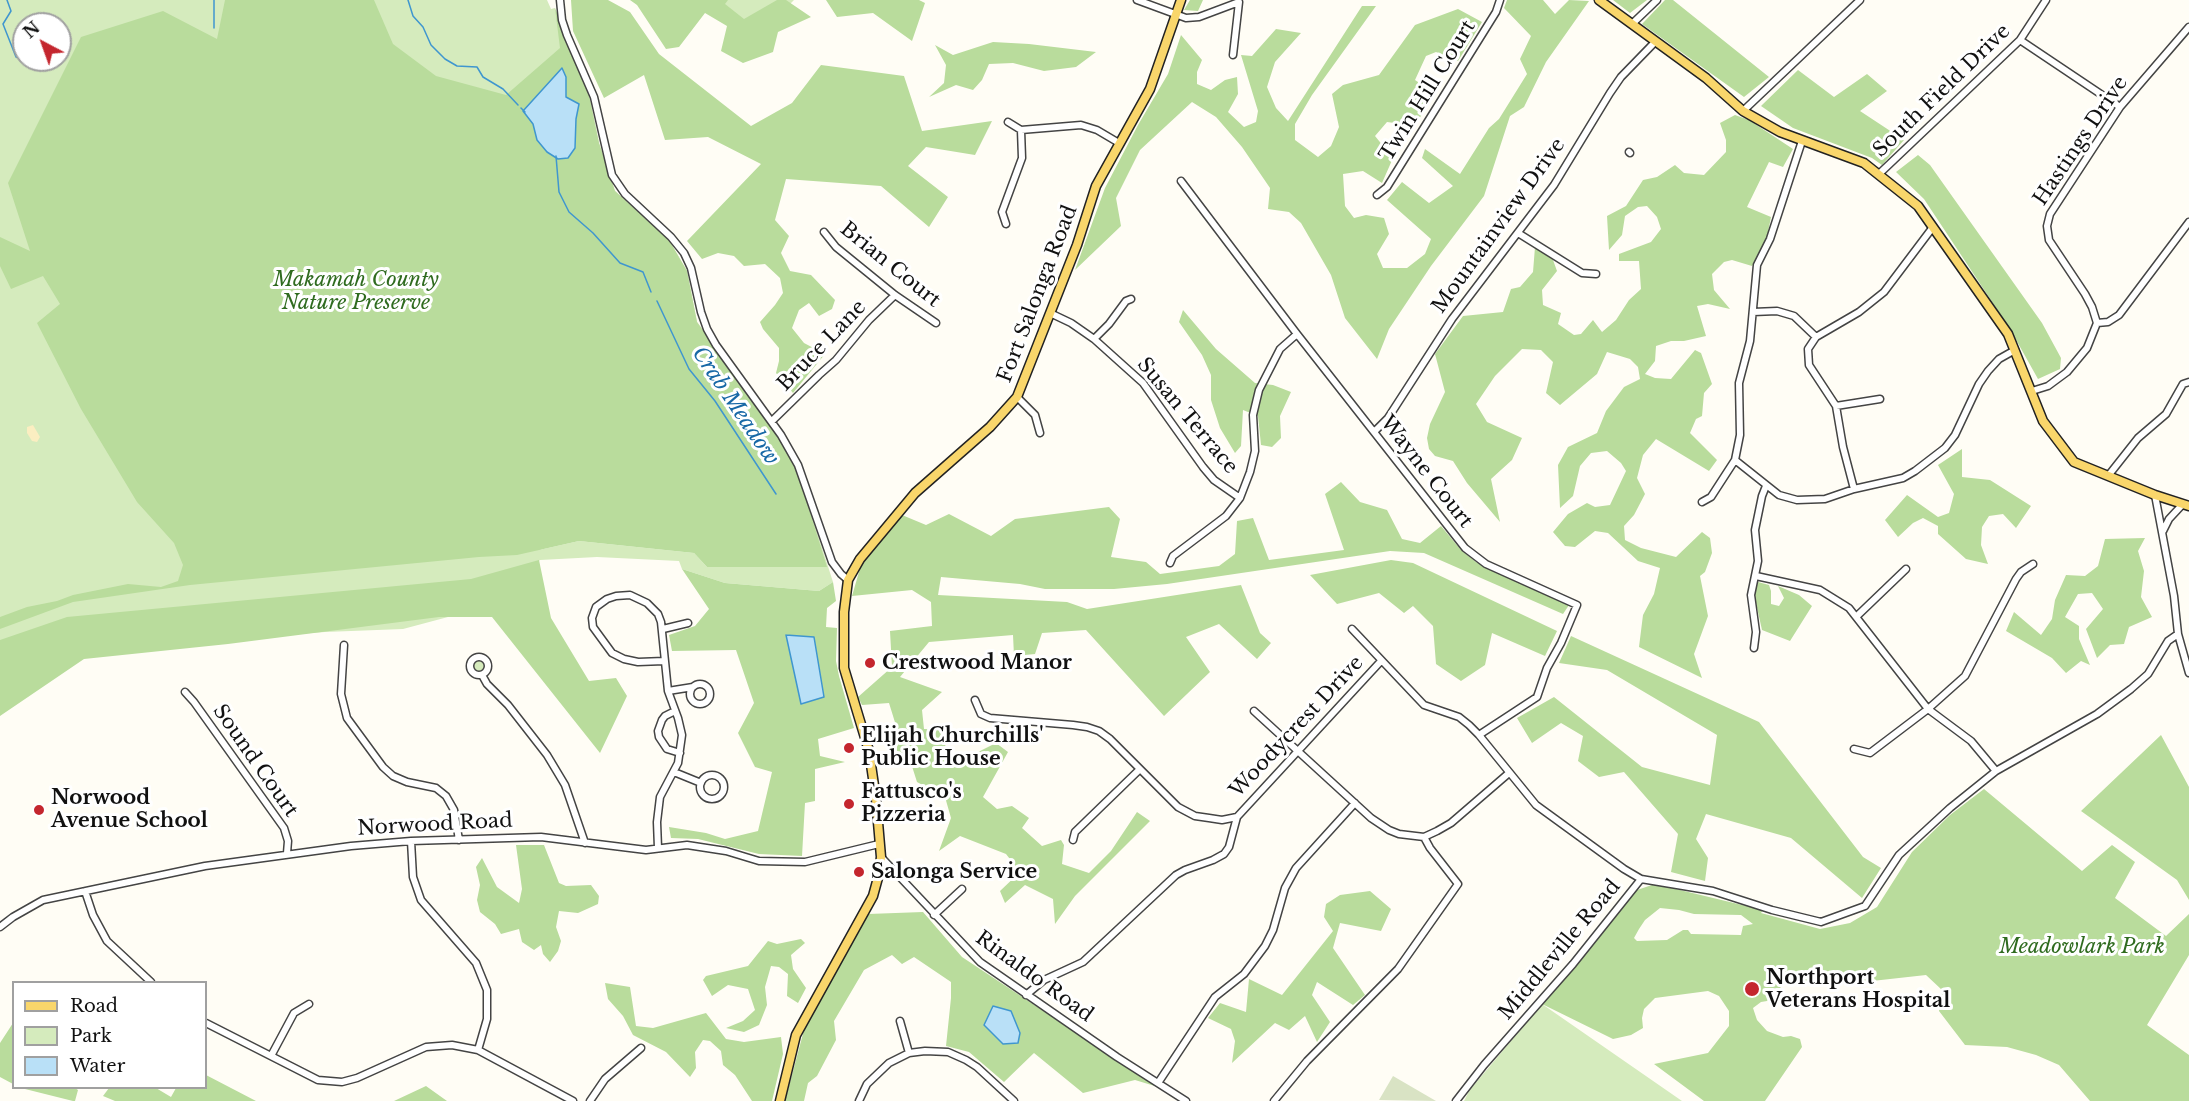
<!DOCTYPE html>
<html>
<head>
<meta charset="utf-8">
<style>
	body { margin:0 }
	#map { position:relative; width:2189px; height:1101px; overflow:hidden; background:#fffdf5; font-family:"Libre Baskerville",serif }
	canvas { display:block }
	.legend { position:absolute; left:12px; top:981px; width:195px; height:108px; box-sizing:border-box; background:#fff; border:2px solid #a0a0a0; margin:0; padding:8px 10px; list-style:none; font-size:18px; color:#111 }
	.legend li { display:flex; align-items:center; gap:12px; height:30px }
	.legend b { width:30px; border:2px solid #a0a0a0 }
	.north { position:absolute; left:12px; top:12px; width:60px; height:60px; box-sizing:border-box; background:#fff; border:2px solid #a0a0a0; border-radius:50%; rotate:319deg; font-size:16px; font-weight:700; line-height:24px; text-align:center; color:#111 }
	.north::after { content:''; display:block; margin:auto; width:21px; height:27px; background:#c4262e; clip-path:polygon(50% 0,100% 100%,50% 72%,0 100%) }
</style>
</head>
<body>
<div id="map">
<canvas width="2189" height="1101"></canvas>
<ul class="legend">
<li><b style="height:8px;background:#f9d66b"></b>Road</li>
<li><b style="height:16px;background:#d5ebbd"></b>Park</li>
<li><b style="height:16px;background:#b9e0f7"></b>Water</li>
</ul>
<div class="north">N</div>
</div>
<script>
const g = document.querySelector('canvas').getContext('2d');
g.lineJoin = 'round';
function fillPath(path, color) { g.fillStyle = color; g.fill(path, 'evenodd'); }
const toPath = rows => new Path2D(rows.map(r => 'M' + r).join(''));
function stroke(path, color, width, dash) { g.strokeStyle = color; g.lineWidth = width; g.lineCap = dash ? 'butt' : 'round'; g.setLineDash(dash || []); g.stroke(path); }
function label(font, color, halo, rows, align = 'center') {
  g.font = font + ' "Libre Baskerville",serif'; g.lineWidth = 6; g.setLineDash([]); g.textBaseline = 'middle'; g.strokeStyle = halo; g.fillStyle = color; for (const [text, x, y, turn = 0] of rows) {
    g.save(); g.translate(x, y); g.rotate((+turn || 0) * Math.PI / 180); g.textAlign = isNaN(turn) ? turn : align; if (halo) g.strokeText(text, 0, 0); g.fillText(text, 0, 0); g.restore();
  }
}
const green = toPath([
	[0,0,547,0,551,9,555,8,589,95,599,143,615,191,669,240,687,271,697,322,762,411,795,464,833,582,819,591,725,583,682,569,679,561,597,557,540,560,463,613,403,629,325,632,92,649,0,703],
	[24,24,60,24,60,60,24,60],
	[582,535,820,567,707,567,694,553,579,541,539,550],
	[708,0,794,0,787,7,744,27],
	'472 666a7 7 0 1 1 14 0a7 7 0 1 1-14 0Z',
	[1542,1004,1682,1101,1464,1101,1469,1091]
]);
const forest = toPath([
	[225,0,374,0,393,44,436,76,506,95,560,48,555,8,589,95,599,143,615,191,669,240,687,271,697,322,762,411,795,464,827,567,707,567,694,553,579,541,517,555,479,557,190,585,73,602,0,629,0,617,27,607,57,601,73,595,128,584,161,587,178,581,183,565,174,543,137,502,81,409,37,323,60,304,43,276,11,289,0,266,0,237,30,251,8,183,81,37,163,11,217,39],
	[565,77,566,98,579,104,576,119,575,149,568,158,558,159,547,152,537,140,533,124],
	[571,0,608,0,630,12,659,54,751,126,792,103,821,65,904,76,922,131,992,121,975,155,926,147,908,166,948,197,929,227,881,186,786,179,775,220,789,236,781,253,790,271,811,275,835,300,832,309,819,316,809,303,799,310,792,328,804,343,825,354,793,393,776,373,779,361,779,348,763,329,760,322,775,305,783,293,780,278,765,264,744,266,734,256,718,253,702,259,687,241,761,164,708,137,665,140,644,75,604,98,573,31],
	[630,0,728,0,725,4,744,19,777,0,786,0,811,17,778,32,773,52,743,63,721,51,727,26,705,13,679,47,666,49,637,5],
	[826,0,919,0,925,3,912,41,873,13,837,17],
	[1190,0,1203,0,1198,11,1184,10],
	[1507,0,1543,0,1555,14,1569,0,1589,1,1546,62,1524,107,1510,116,1484,196,1431,266,1389,329,1377,359,1345,318,1331,275,1301,223,1289,212,1268,209,1270,188,1242,147,1216,117,1192,102,1140,150,1116,198,1121,226,1075,270,1105,188,1138,125,1168,74,1181,35,1202,60,1197,72,1197,84,1211,90,1225,80,1237,77,1238,94,1228,112,1244,127,1256,122,1258,111,1241,55,1252,56,1276,29,1301,33,1275,62,1267,87,1276,108,1288,121,1362,6,1376,6,1312,95,1295,124,1295,140,1318,157,1331,146,1339,127,1332,94,1343,85,1379,75,1415,25,1458,9,1482,22,1458,61,1436,52,1426,56,1415,80,1436,94,1412,129,1402,124,1387,122,1375,136,1393,158,1382,183,1363,171,1343,174,1345,206,1354,218,1366,215,1384,218,1389,234,1377,254,1383,268,1407,268,1425,254,1431,239,1387,200,1402,182,1429,203,1453,186,1422,158,1425,149,1460,174,1489,128,1499,119,1527,74,1520,59,1531,36,1504,8],
	[1613,0,1647,0,1630,13],
	[1665,0,1673,0,1769,77,1744,97,1642,24],
	[993,42,1029,44,1096,52,1076,67,1044,71,1013,63,989,64,982,80,973,90,956,85,929,97,944,83,946,65,935,45,953,55],
	[1798,70,1834,97,1867,74,1887,91,1860,111,1904,140,1882,165,1872,158,1793,128,1761,106],
	[1735,115,1749,120,1793,149,1783,167,1769,162,1747,207,1771,217,1767,237,1752,266,1732,260,1724,262,1712,274,1714,290,1730,309,1708,304,1697,306,1706,336,1684,341,1671,341,1656,346,1655,361,1645,374,1655,378,1671,379,1695,350,1701,353,1712,384,1704,393,1702,416,1696,419,1690,433,1717,460,1709,471,1656,439,1643,455,1637,478,1645,494,1634,515,1624,526,1625,540,1641,548,1676,557,1702,532,1710,538,1712,553,1705,572,1700,576,1708,616,1694,654,1702,678,1639,647,1643,615,1654,594,1660,568,1638,561,1608,533,1595,531,1575,547,1565,546,1553,532,1568,514,1587,503,1595,507,1610,505,1626,471,1621,463,1607,451,1591,453,1580,466,1573,496,1560,508,1558,465,1568,447,1597,433,1606,411,1624,387,1640,379,1638,367,1630,359,1607,352,1597,374,1560,405,1546,393,1553,362,1541,350,1522,349,1495,376,1476,404,1487,422,1522,438,1512,460,1491,479,1500,522,1467,483,1453,461,1435,456,1429,449,1427,438,1430,424,1445,392,1435,354,1463,316,1503,312,1511,289,1520,287,1533,272,1535,247,1553,260,1557,271,1542,290,1543,305,1561,313,1558,324,1574,335,1581,334,1593,320,1602,332,1616,320,1629,300,1641,289,1639,261,1619,261,1619,254,1651,242,1661,229,1657,217,1647,206,1638,207,1625,216,1622,235,1609,250,1607,216,1626,206,1643,180,1657,177,1675,165,1684,173,1704,175,1726,152,1726,140,1720,123],
	[1918,155,1930,165,2042,323,2061,358,2060,369,2038,379,2010,329,1924,199,1896,172],
	[1183,310,1216,349,1255,383,1273,385,1291,392,1280,416,1281,438,1272,447,1261,445,1258,416,1243,410,1241,446,1235,453,1220,428,1211,400,1211,375,1202,355,1179,322],
	[1962,449,1962,477,1990,480,2031,506,2016,528,2003,514,1989,516,1982,527,1981,545,1988,564,1966,559,1938,534,1938,526,1923,518,1913,523,1898,537,1885,520,1907,495,1938,517,1949,513,1954,494,1938,465],
	[1341,482,1360,502,1387,510,1402,539,1420,543,1441,526,1461,550,1476,562,1569,605,1563,614,1424,553,1390,551,1167,584,1114,589,1045,589,1020,584,941,577,938,595,1067,602,1087,609,1241,585,1260,633,1271,643,1257,659,1219,624,1186,637,1210,672,1164,716,1086,630,1042,633,1035,654,1014,656,1013,635,929,642,900,677,942,692,922,710,924,729,955,730,940,754,952,765,996,743,1008,752,983,797,997,809,1012,806,1029,818,1022,828,1042,846,1061,840,1064,845,1062,864,1089,873,1111,851,1137,812,1150,821,1075,896,1055,924,1053,899,1025,885,1005,903,1000,891,1020,872,1006,854,960,836,939,851,951,818,945,797,917,782,910,760,888,748,898,732,889,703,862,705,858,697,892,667,890,631,932,626,931,602,912,590,852,596,861,565,902,515,926,525,949,514,991,536,1015,519,1109,507,1120,519,1111,557,1146,562,1160,574,1219,566,1235,554,1237,521,1253,518,1269,560,1344,550,1325,494],
	[2145,538,2138,551,2144,571,2141,597,2152,617,2129,627,2124,644,2110,645,2097,658,2086,629,2103,609,2092,593,2078,594,2065,617,2079,626,2079,639,2090,665,2081,661,2066,673,2052,658,2006,631,2014,612,2041,635,2052,619,2055,600,2066,575,2085,576,2098,566,2105,539],
	[539,560,551,618,589,681,616,678,627,696,600,753,492,617,439,617,228,644,84,659,0,716,0,640,67,617,471,579],
	[1391,560,1413,563,1557,631,1545,656,1492,633,1485,665,1461,681,1436,664,1433,626,1413,606,1404,613,1379,593,1337,604,1310,575],
	[682,569,725,583,819,591,833,582,836,601,827,608,826,627,837,628,836,661,839,676,854,728,818,739,820,756,845,762,815,769,815,801,805,803,802,856,759,854,698,839,671,838,669,827,706,833,725,839,758,831,772,772,755,767,738,733,754,703,736,650,672,651,669,635,695,626,709,609],
	[1758,582,1769,585,1771,591,1771,604,1779,606,1784,598,1778,586,1799,595,1812,606,1790,641,1762,630,1754,594],
	[1571,636,1759,722,1863,857,1881,868,1862,898,1791,838,1706,814,1696,839,1708,858,1705,881,1671,872,1678,834,1624,772,1599,777,1578,761,1583,736,1561,723,1532,743,1517,718,1554,697,1642,767,1710,785,1717,735,1607,670,1559,663],
	[2161,735,2189,787,2189,900,2177,880,2081,811],
	[1984,789,2082,871,2112,845,2135,862,2115,898,2166,936,2189,914,2189,955,2147,1025,2189,1055,2189,1101,2090,1101,2059,1065,2036,1055,2007,1047,1965,1045,1939,1011,1942,990,1926,975,1818,987,1799,979,1792,980,1783,985,1767,1001,1761,1002,1753,1008,1757,1020,1767,1031,1783,1037,1791,1036,1800,1039,1802,1047,1765,1101,1704,1101,1654,1064,1708,1053,1729,1026,1729,1011,1719,996,1708,991,1655,998,1644,1009,1642,1018,1643,1028,1631,1035,1613,1039,1542,1004,1578,964,1637,890,1655,884,1763,910,1761,913,1820,929,1850,923,1877,907,1912,852,1950,815],
	[1660,908,1679,910,1694,914,1741,915,1753,924,1743,926,1741,935,1691,934,1688,930,1683,930,1667,940,1637,941,1634,938,1639,929,1645,920],
	[516,845,544,845,559,883,566,886,591,885,599,896,598,904,578,913,559,911,556,927,561,941,558,951,550,962,543,954,541,945,534,950,522,942,519,929,501,934,495,924,480,912,477,900,480,885,476,867,482,858,497,887,519,903,522,889],
	[1370,891,1391,909,1381,931,1340,923,1333,948,1365,995,1353,1005,1317,982,1312,995,1330,1022,1317,1042,1305,1016,1289,1030,1275,1023,1232,1063,1235,1041,1231,1029,1208,1018,1220,1003,1246,1012,1249,979,1282,995,1333,931,1324,917,1326,904,1340,895],
	[923,912,962,957,1158,1087,1135,1080,1083,1093,1034,1053,1004,1082,969,1052,946,1046,951,998,951,982,914,957,902,964,892,955,864,970,834,1021,836,1040,817,1076,808,1083,804,1101,785,1101,804,1030,868,914],
	[801,939,805,943,791,955,793,969,806,988,798,1003,787,996,788,974,779,967,771,966,765,987,767,1005,759,1025,744,1032,726,1028,743,1021,755,1010,748,989,728,985,712,996,703,980,706,976,748,966,768,941,777,944],
	[605,983,630,987,636,1026,653,1028,706,1013,726,1039,744,1042,781,1037,783,1054,772,1101,752,1101,735,1075,723,1065,721,1051,710,1041,703,1040,695,1052,696,1068,690,1077,666,1052,633,1035,623,1016,608,999],
	[13,1023,13,1084,0,1077,0,1043],
	[206,1075,256,1101,115,1101,103,1096,109,1088,156,1088,171,1097,176,1088,206,1088],
	[426,1086,447,1101,394,1101],
	[21,1088,75,1088,78,1090,75,1101,73,1101]
]);
const sand = toPath([
	[33,425,40,437,37,442,32,441,27,433,27,427]
]);
const cemetery = toPath([
	[1393,1076,1436,1101,1379,1100]
]);
const water = toPath([
	[562,68,566,77,566,97,579,104,576,119,575,148,568,158,558,159,547,152,537,140,533,124,523,111,562,68],
	[786,635,814,637,824,697,801,704,786,635],
	[993,1006,1011,1011,1020,1033,1018,1043,1003,1044,984,1025,993,1006]
]);
const stream = toPath([
	[7,0,11,11,3,24,16,57,24,59],
	[214,0,214,28],
	[408,0,413,16,423,27,431,45,445,59,457,66,477,67,483,77,503,89,518,105],
	[28,60,39,70],
	[521,108,525,112],
	[556,156,559,192,569,212,593,233,620,263,643,272,651,292],
	[657,301,689,369,715,401,776,494]
]);
const minor = toPath([
	[560,0,562,20,567,35,594,97,612,175,625,194,671,237,684,253,691,268,701,312,707,329,716,345,781,435,798,465,832,562,841,574,848,580],
	[1137,0,1186,18,1199,17,1239,2,1233,55],
	[1632,24,1657,0],
	[2020,40,2120,107],
	[1743,111,1860,0],
	[1008,122,1021,130,1081,125,1097,130,1119,143],
	[1629,152,1630,153],
	[1879,174,2020,40,2046,0],
	[1181,181,1297,334,1465,548,1486,564,1577,605,1561,643,1547,668,1537,697,1479,735],
	[1377,195,1387,187,1496,12,1500,0],
	[1006,224,1002,212,1022,158,1021,130],
	[824,232,836,247,895,295,936,323],
	[1518,233,1582,273,1596,274],
	[1753,312,1777,311,1794,316,1816,337],
	[1050,313,1071,323,1094,339,1143,383,1203,467,1214,480,1240,498],
	[2097,323,2108,322,2119,315,2189,222],
	[1094,339,1109,324,1126,301,1131,299],
	[2032,391,2048,386,2067,372,2087,348,2097,323,2092,307,2085,294,2049,240,2047,226,2050,214,2120,107,2189,27],
	[1017,397,1035,415,1040,433],
	[1836,406,1880,399],
	[772,421,819,375,836,360,869,320,895,295],
	[1374,432,1388,418,1452,319,1554,185,1610,93,1621,77,1655,42],
	[1735,460,1779,495,1797,500,1825,499,1854,489,1903,478,1915,471,1945,448,1955,435,1979,384,1988,371,1999,359,2015,350],
	[2108,476,2138,438,2166,414,2183,384,2189,382],
	[1854,489,1843,447,1836,406,1809,365,1808,349,1816,337,1859,312,1884,292,1933,227],
	[1702,502,1711,497,1735,460,1740,435,1739,383,1750,341,1757,265,1770,239,1802,141],
	[2163,531,2169,519,2182,505],
	[1170,563,1173,556,1226,516,1240,498,1250,472,1255,451,1253,415,1259,390,1280,349,1297,334],
	[1756,576,1820,590,1849,608,1928,709,1971,741,1996,771],
	[1857,616,1906,569],
	[663,629,688,623],
	[1352,629,1424,705,1459,717,1469,725,1479,735,1536,805,1624,869,1641,879],
	[2178,634,2189,673],
	[344,645,341,694,347,718,383,767,393,776,407,782,436,788,446,796,454,810,459,840],
	[1754,648,1756,632,1751,595,1758,561,1755,530,1762,496,1766,486],
	'470 666a9 9 0 1 1 18 0a9 9 0 1 1-18 0Z',
	[482,675,487,684,508,705,547,755,565,785,585,843],
	'690 694a10 10 0 1 1 20 0a10 10 0 1 1-20 0Z',
	[668,691,693,687],
	[185,692,194,702,284,828,288,841,287,853],
	[975,700,981,714,990,718,1073,725,1087,727,1099,731,1110,739,1178,807,1195,816,1209,818,1222,820,1237,817],
	[675,711,665,716,662,720,658,731,659,737,667,749,680,753],
	[1254,711,1371,818,1389,830,1399,834,1424,837,1437,831,1451,823,1509,773],
	[1854,749,1870,753,1928,709,1965,676,2016,579,2021,572,2033,564],
	[674,772,701,783],
	'700 787a12 12 0 1 1 24 0a12 12 0 1 1-24 0Z',
	[1073,840,1075,832,1139,770],
	[411,841,413,877,421,900,476,963,487,990,487,1019,478,1050],
	[658,848,657,822,660,797,678,763,682,735,678,718,668,691,661,622,658,614,647,603,630,595,616,596,607,599,596,607,592,618,593,627,612,653,624,659,638,662,664,661],
	[881,857,980,962,1117,1057,1186,1101],
	[85,891,93,915,107,941,151,982],
	[934,915,962,889],
	[0,927,13,917,43,900,205,866,351,846,411,841,541,837,646,850,687,845,726,851,759,861,805,862,879,844],
	[1026,995,1044,980,1083,962,1176,875,1185,870,1213,860,1224,854,1229,847,1237,817,1381,661],
	[900,1021,909,1053],
	[206,1023,318,1080,342,1082,357,1078,426,1047,452,1045,478,1050,573,1101],
	[271,1056,294,1013,309,1004],
	[1158,1083,1215,997,1244,974,1265,946,1273,930,1285,888,1296,868,1355,803],
	[590,1101,605,1079,641,1048],
	[859,1101,867,1084,889,1063,909,1053,925,1051,948,1052,966,1060,977,1067,1014,1101],
	[1274,1101,1307,1061,1398,969,1458,884,1430,848,1424,837],
	[1456,1101,1484,1065,1573,964,1641,879,1713,891,1772,910,1821,922,1865,906,1899,855,1950,808,1996,771,2097,714,2131,689,2148,674,2168,641,2178,634,2174,596,2155,495]
]);
const major = toPath([
	[1599,0,1706,78,1743,111,1780,132,1864,163,1918,206,2008,334,2043,421,2074,462,2155,495,2189,506],
	[780,1101,796,1035,873,896,879,874,881,857,876,799,869,751,844,668,844,612,848,580,860,559,915,493,990,427,1017,397,1077,245,1096,186,1150,89,1181,0]
]);
const markers = [
	[870,663,6,"#c4262e"],
	[849,748,6,"#c4262e"],
	[849,804,6,"#c4262e"],
	[39,810,6,"#c4262e"],
	[859,872,6,"#c4262e"],
	[1752,989,8,"#c4262e"]
];
const streetNames = [
	["Twin Hill Court",1428,91,-58],
	["South Field Drive",1942,91,-44],
	["Hastings Drive",2081,141,-56],
	["Mountainview Drive",1499,226,-54],
	["Brian Court",890,265,39],
	["Fort Salonga Road",1038,294,-69],
	["Bruce Lane",822,346,-46],
	["Susan Terrace",1187,416,50],
	["Wayne Court",1426,472,52],
	["Woodycrest Drive",1297,727,-47],
	["Sound Court",255,761,55],
	["Norwood Road",435,825,-3],
	["Middleville Road",1560,950,-50],
	["Rinaldo Road",1034,977,36]
];
const parkNames = [
	["Makamah County",356,280],
	["Nature Preserve",356,303],
	["Meadowlark Park",2082,947]
];
const poiNames = [
	["Crestwood Manor",882,663],
	["Elijah Churchills'",861,736],
	["Public House",861,759],
	["Fattusco's",861,792],
	["Pizzeria",861,815],
	["Norwood",51,798],
	["Avenue School",51,821],
	["Salonga Service",871,872],
	["Northport",1766,978],
	["Veterans Hospital",1766,1001]
];
const waterNames = [
	["Crab Meadow",735,406,56]
];
fillPath(green, '#d5ebbd');
fillPath(forest, '#b9dc9c');
fillPath(sand, '#fbeec1');
fillPath(cemetery, '#d9e3c4');
fillPath(water, '#b9e0f7');
stroke(water, '#3f96cf', 1.5);
stroke(stream, '#3f96cf', 1.5);
stroke(minor, '#444', 9);
stroke(major, '#222', 11);
stroke(minor, '#fff', 6);
stroke(major, '#f9d66b', 8);
for (const [x, y, r, color] of markers) { const dot = new Path2D(); dot.arc(x, y, r, 0, 2 * Math.PI); g.fillStyle = color; g.fill(dot); stroke(dot, '#fff', 2); }
label('20px', '#111', '#fff', streetNames);
label('italic 20px', '#2f6b1f', '#fff', parkNames);
label('bold 20px', '#111', '#fff', poiNames, 'left');
label('italic 21px', '#1768a6', '#fff', waterNames);
</script>
</body>
</html>
